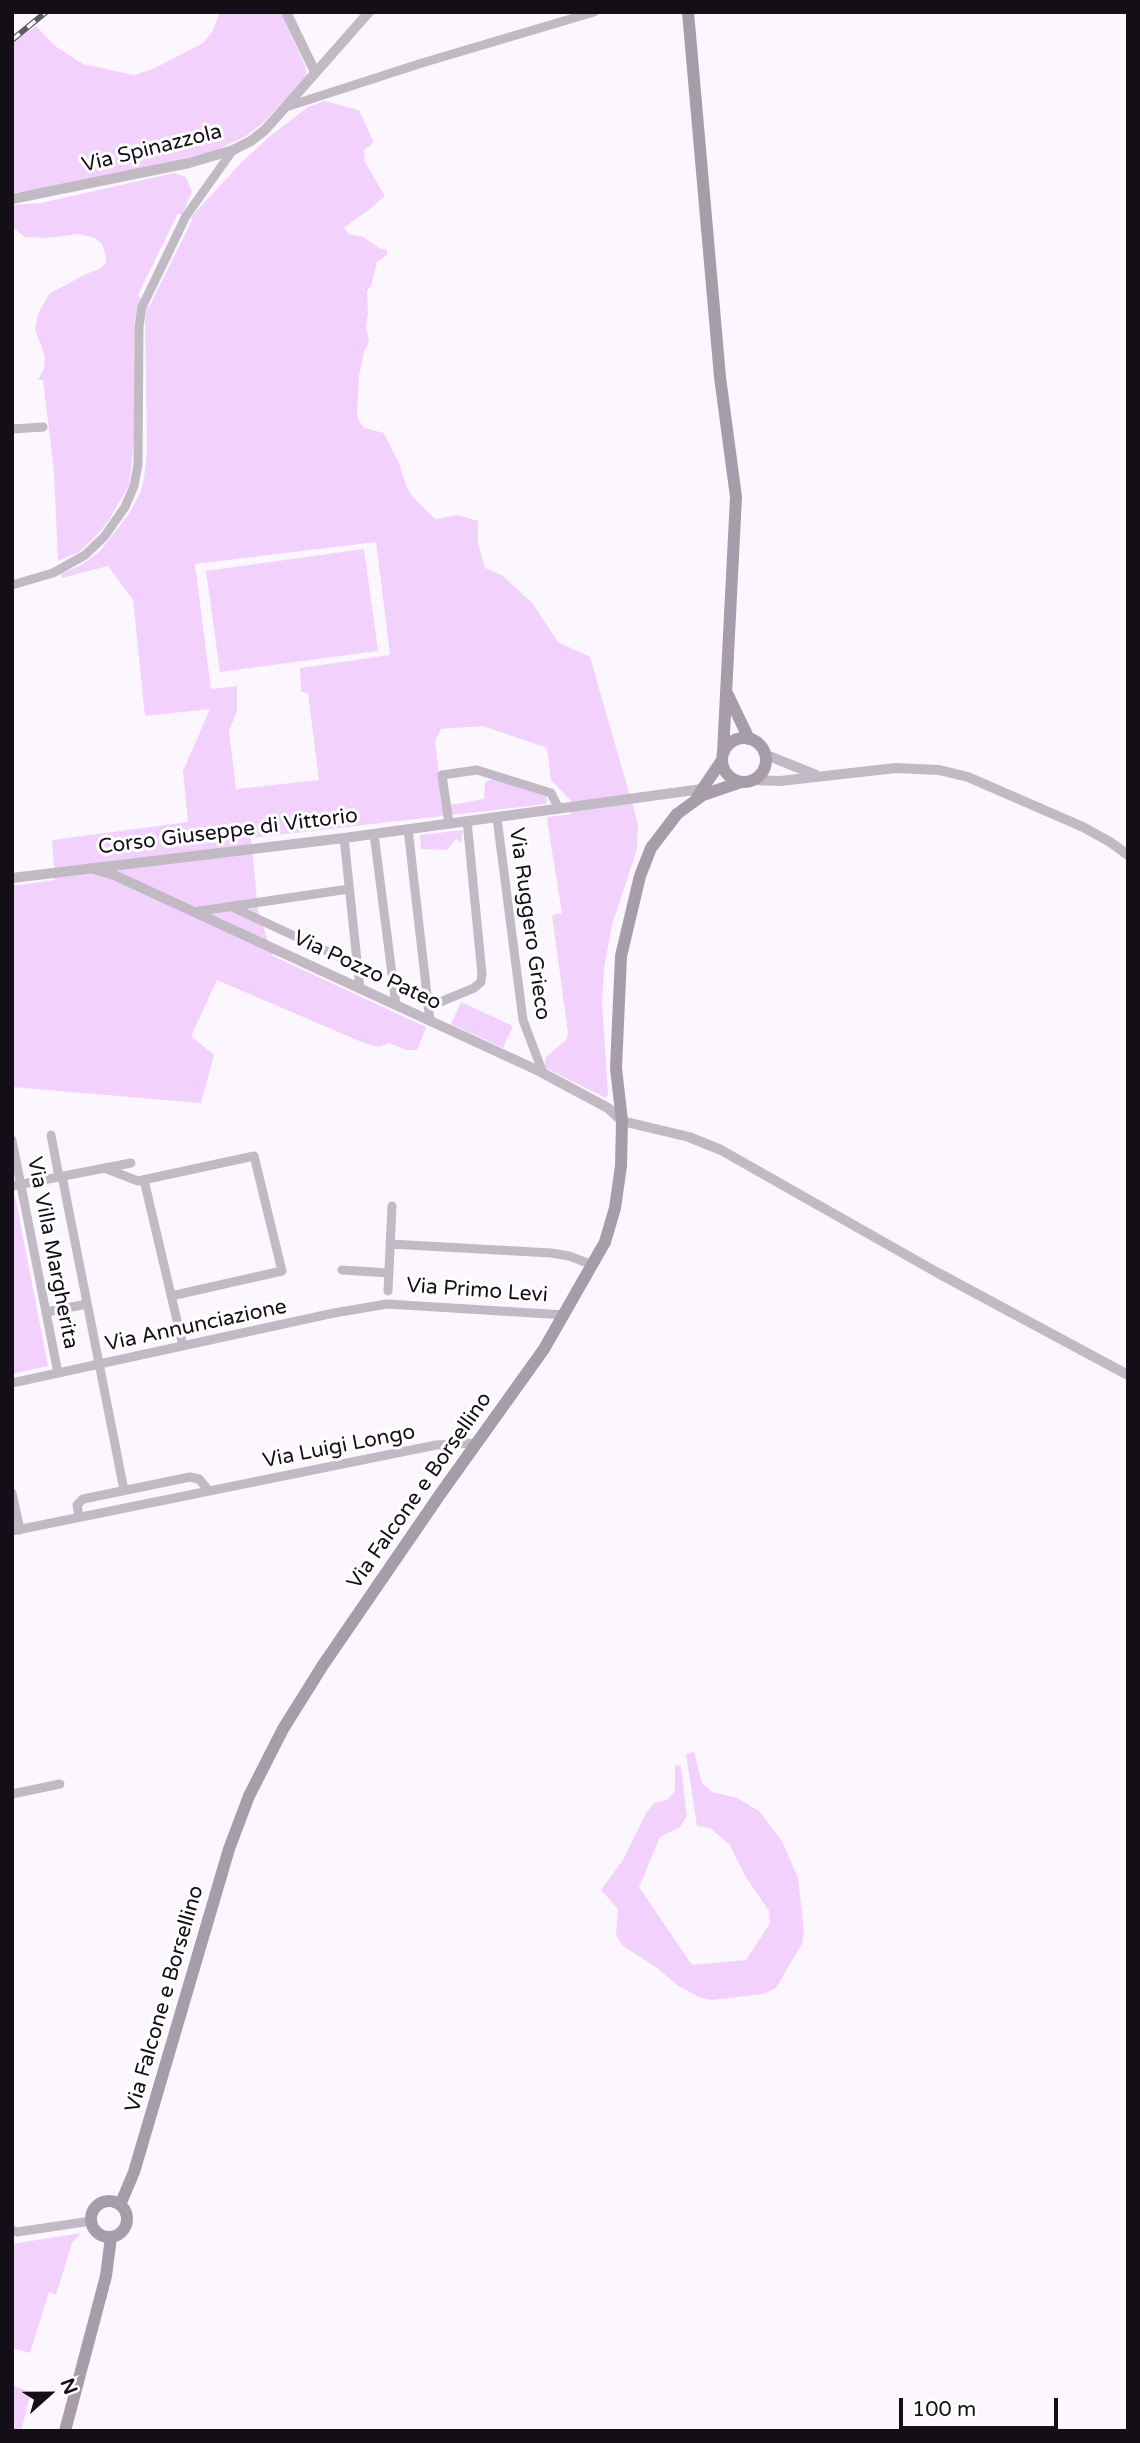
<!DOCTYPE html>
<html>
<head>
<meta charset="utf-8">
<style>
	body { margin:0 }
	#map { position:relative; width:1140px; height:2443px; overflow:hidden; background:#fcf6ff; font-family:"Varela Round",sans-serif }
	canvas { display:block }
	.frame { position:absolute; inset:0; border:14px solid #140f16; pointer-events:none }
	.north { position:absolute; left:14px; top:2359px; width:70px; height:70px; -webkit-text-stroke:5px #fff; paint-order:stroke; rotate:69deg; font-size:19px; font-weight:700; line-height:28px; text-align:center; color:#140f16 }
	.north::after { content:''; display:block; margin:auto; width:24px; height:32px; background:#140f16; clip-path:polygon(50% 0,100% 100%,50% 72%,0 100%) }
	.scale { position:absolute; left:899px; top:2398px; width:159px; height:32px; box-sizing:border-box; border:4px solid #140f16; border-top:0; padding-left:9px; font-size:21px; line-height:24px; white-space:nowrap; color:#140f16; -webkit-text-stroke:5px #fff; paint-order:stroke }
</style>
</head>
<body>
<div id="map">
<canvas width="1140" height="2443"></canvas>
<div class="frame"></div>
<div class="north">N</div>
<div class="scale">100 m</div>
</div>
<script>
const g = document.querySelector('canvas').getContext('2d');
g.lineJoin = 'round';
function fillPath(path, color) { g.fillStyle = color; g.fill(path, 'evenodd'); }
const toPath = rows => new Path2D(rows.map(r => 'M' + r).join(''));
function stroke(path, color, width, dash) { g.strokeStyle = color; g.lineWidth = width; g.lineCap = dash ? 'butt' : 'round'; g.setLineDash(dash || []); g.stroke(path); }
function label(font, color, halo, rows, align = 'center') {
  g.font = font + ' "Varela Round",sans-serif'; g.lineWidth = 6; g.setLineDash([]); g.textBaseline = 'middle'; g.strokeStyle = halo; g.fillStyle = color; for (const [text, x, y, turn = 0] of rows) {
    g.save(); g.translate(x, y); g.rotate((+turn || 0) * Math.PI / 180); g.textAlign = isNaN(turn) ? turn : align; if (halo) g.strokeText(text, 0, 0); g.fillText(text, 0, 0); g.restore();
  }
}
const green = toPath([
	[220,12,281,12,305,66,307,76,264,122,246,136,214,151,117,175,12,193,12,43,36,26,55,46,83,64,134,75,153,69,203,43,212,32],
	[324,101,359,110,373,141,372,144,364,150,365,162,385,196,371,208,344,228,349,234,363,237,379,248,387,250,387,255,377,262,371,286,367,291,368,313,366,328,369,341,364,352,359,376,357,415,359,421,364,428,384,433,399,463,407,488,414,498,433,517,436,519,458,515,478,521,478,543,485,568,502,575,533,604,558,642,590,657,638,824,637,849,612,925,604,969,602,1003,608,1094,606,1098,544,1067,546,1057,566,1040,568,1033,552,915,562,913,547,820,548,817,571,814,571,801,551,780,547,748,483,726,441,729,435,742,443,806,484,799,485,782,495,778,546,795,547,804,251,838,258,910,273,956,426,1027,417,1050,406,1050,389,1043,379,1047,364,1043,217,980,191,1036,214,1055,201,1103,12,1087,12,886,55,880,52,840,188,822,183,771,210,709,145,716,133,600,108,566,62,578,61,574,83,564,100,551,129,514,140,493,144,479,147,451,145,321,147,306,149,307,192,220,190,218,242,162,270,136,308,107],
	[376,542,390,655,300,668,301,692,308,693,319,780,236,789,229,730,237,712,237,686,211,689,195,564],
	[174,173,186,177,192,192,182,215,178,213,138,295,141,299,134,322,134,442,129,485,109,520,96,536,79,552,58,561,54,472,43,380,38,380,44,369,45,356,35,330,37,316,49,294,84,275,101,268,106,263,106,257,102,244,95,238,79,234,46,238,25,237,12,227,12,205,41,203],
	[364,549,378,651,220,672,206,571],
	[463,830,461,843,456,839,447,850,421,849,420,835],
	[461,1002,513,1026,503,1048,451,1024],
	[12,1196,15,1196,48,1366,12,1374],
	[694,1752,702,1783,712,1792,737,1798,759,1811,782,1841,798,1878,804,1930,802,1944,776,1988,764,1994,711,2000,699,1997,677,1985,657,1968,623,1946,616,1935,618,1909,601,1890,623,1860,646,1813,654,1803,667,1800,675,1791,675,1765,681,1767,687,1816,680,1827,660,1837,639,1887,692,1965,746,1960,770,1923,769,1911,747,1879,729,1844,710,1828,697,1826,686,1754],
	[81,2233,72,2243,56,2295,49,2292,30,2353,12,2348,12,2244],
	[12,2385,31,2392,21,2431,12,2431]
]);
const minor = toPath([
	[286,107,422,63,594,12],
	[12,429,43,427],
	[12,585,53,573,85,555,104,537,125,507,134,486,138,464,139,326,142,307,186,216,233,150],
	[497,818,523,1020,543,1073],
	[449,824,442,775,477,770,551,793,559,809],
	[408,829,430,1021],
	[374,834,396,1005],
	[344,838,360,989],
	[232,907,357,965],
	[193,912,349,889],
	[428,1007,474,988,481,982,482,974,467,821],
	[51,1135,59,1177],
	[12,1140,58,1373],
	[104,1168,138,1181,254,1156,282,1271,171,1296],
	[62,1176,124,1490],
	[144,1180,183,1346],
	[12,1186,131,1163],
	[390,1244,551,1253,569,1256,593,1265],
	[342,1270,389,1273],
	[388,1291,392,1206],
	[46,1312,87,1304],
	[12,1383,334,1313,387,1304,565,1315],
	[12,1493,20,1530],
	[79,1517,77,1505,83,1499,190,1477,199,1479,209,1491],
	[12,1531,436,1445,476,1443],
	[12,1794,60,1784],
	[12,2230,17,2232,91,2221]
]);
const tertiary = toPath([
	[286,12,315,72],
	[12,199,189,163,233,150,251,141,265,130,369,12],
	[764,754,816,775],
	[753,780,780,781,896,768,939,770,968,777,1083,827,1110,842,1128,855],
	[91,868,114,875,539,1071,608,1108,622,1121,689,1137,721,1150,938,1273,1128,1375],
	[12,878,344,838,702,789]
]);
const secondary = toPath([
	[688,12,720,377,736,497,723,753],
	[728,695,749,739],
	'722 760a22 22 0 1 1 44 0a22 22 0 1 1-44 0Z',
	[697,797,722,760],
	'91 2219a18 18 0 1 1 36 0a18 18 0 1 1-36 0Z',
	[120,2205,134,2172,229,1849,249,1796,283,1729,323,1665,441,1493,544,1349,605,1242,615,1208,621,1166,622,1121,616,1068,621,956,640,876,651,848,677,814,703,795,741,782],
	[65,2431,106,2276,111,2237]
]);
const rail = toPath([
	[12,40,46,12]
]);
const streetNames = [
	["Via Spinazzola",152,149,-14],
	["Corso Giuseppe di Vittorio",228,832,-7],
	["Via Ruggero Grieco",529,924,82],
	["Via Pozzo Pateo",367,971,25],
	["Via Villa Margherita",52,1253,79],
	["Via Primo Levi",477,1291,4],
	["Via Annunciazione",196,1326,-12],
	["Via Luigi Longo",339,1447,-11],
	["Via Falcone e Borsellino",420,1491,-55],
	["Via Falcone e Borsellino",165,1999,-74]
];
fillPath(green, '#f2d2fd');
stroke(minor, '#c1bac4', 9);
stroke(tertiary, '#c1bac4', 10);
stroke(secondary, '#a69caa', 12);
stroke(rail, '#605b62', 6);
stroke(rail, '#fff', 3.5, [10]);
label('21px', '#140f16', '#fff', streetNames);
</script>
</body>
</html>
